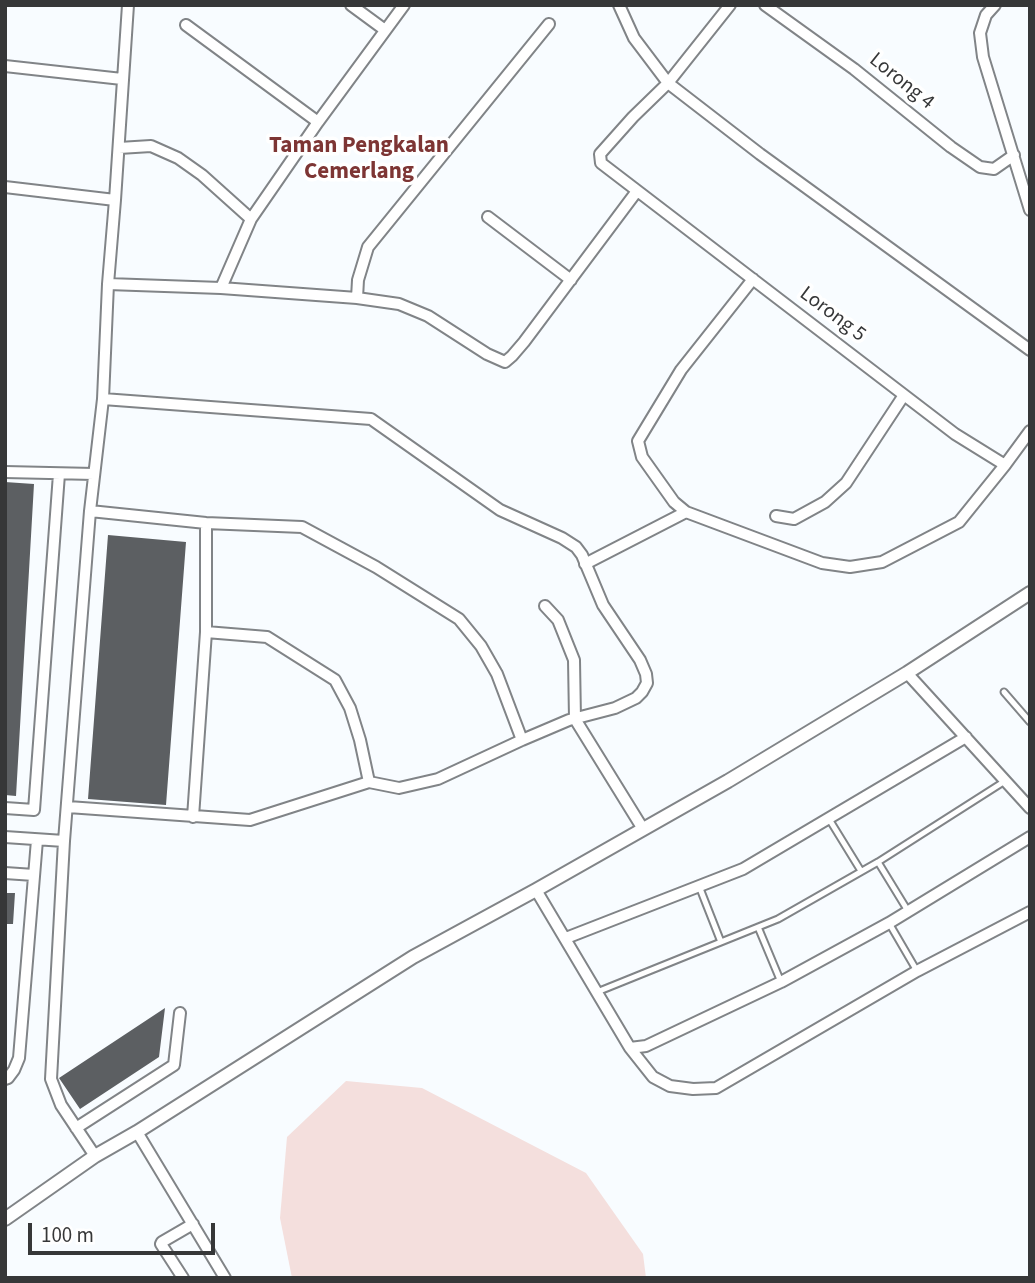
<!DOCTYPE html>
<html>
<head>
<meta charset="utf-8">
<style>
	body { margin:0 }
	#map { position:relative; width:1035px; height:1283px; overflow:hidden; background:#f8fcff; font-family:"Source Sans 3",sans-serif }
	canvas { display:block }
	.frame { position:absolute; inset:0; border:7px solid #363738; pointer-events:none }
	.scale { position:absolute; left:28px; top:1223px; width:187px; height:32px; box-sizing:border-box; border:4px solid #363738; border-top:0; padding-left:9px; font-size:21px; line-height:24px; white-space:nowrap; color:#363738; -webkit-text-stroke:5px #fff; paint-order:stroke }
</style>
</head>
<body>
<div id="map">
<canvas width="1035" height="1283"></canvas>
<div class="frame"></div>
<div class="scale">100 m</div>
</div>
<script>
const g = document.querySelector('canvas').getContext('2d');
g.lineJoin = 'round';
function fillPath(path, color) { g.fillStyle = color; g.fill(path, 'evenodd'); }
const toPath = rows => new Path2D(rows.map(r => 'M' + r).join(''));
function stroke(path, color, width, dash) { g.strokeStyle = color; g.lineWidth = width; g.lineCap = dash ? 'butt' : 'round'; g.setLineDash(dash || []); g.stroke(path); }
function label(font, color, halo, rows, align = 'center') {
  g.font = font + ' "Source Sans 3",sans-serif'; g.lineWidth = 7; g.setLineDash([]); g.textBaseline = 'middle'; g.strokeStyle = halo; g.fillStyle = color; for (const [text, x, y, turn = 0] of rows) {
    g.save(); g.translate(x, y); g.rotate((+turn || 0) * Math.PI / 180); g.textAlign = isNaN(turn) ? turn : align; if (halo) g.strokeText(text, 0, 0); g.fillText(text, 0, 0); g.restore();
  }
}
const green = toPath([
	[346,1081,422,1088,586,1173,643,1254,646,1278,292,1278,280,1218,287,1137]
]);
const building = toPath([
	[5,482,34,484,16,796,5,795],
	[108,535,186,542,166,805,88,799],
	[5,893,15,893,13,924,5,924],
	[165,1008,159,1057,80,1109,59,1078]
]);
const service = toPath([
	[1004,692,1030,722],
	[829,819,861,871],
	[878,862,908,911],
	[699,886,721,942],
	[889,923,917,971],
	[758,927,781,982],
	[597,992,778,919,878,862,1005,781]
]);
const minor = toPath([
	[351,5,385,30],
	[619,5,634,38,668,83,760,154,1030,350],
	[730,5,668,83,633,117,600,154,601,163,955,434,1005,465],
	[765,5,854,69,951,147,980,167,994,169,1014,155],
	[995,5,986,15,980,33,983,57,1030,210],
	[186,25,318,122],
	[5,66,122,79],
	[119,148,151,146,178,158,202,175,251,219],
	[5,187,115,200,108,284,103,399,90,511,64,841,51,1079,61,1105,95,1156],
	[115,200,128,5],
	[488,217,571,280],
	[753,279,681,370,638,441,642,457,674,502,686,512,822,563,850,567,882,562,959,522,1005,465,1030,431],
	[108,284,221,288,251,219,318,122,404,5],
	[221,288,357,298,399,304,428,316,487,354,505,362,512,356,524,342,637,191],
	[357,298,358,280,368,247,549,24],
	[5,472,94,474],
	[90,511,206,523,302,527,376,567,459,619,481,646,497,674,522,740],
	[776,516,794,519,825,502,846,483,904,395],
	[585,564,686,512],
	[545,606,558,620,574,660,575,719,643,829],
	[206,632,267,637,335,680,350,708,360,740,369,782],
	[907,673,1030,808],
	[68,807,250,820,369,782,399,788,438,779,522,740,569,720,615,708,636,698,642,692,647,683,646,674,640,660,603,605,582,555,576,547,562,538,500,510,371,419,103,399],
	[5,808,34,810,59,474],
	[193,817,206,632,206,523],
	[5,837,64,841],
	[5,873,34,875],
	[536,890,630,1048,646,1046,781,982,889,923,1030,837],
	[566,938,743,869,966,737],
	[630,1048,653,1077,670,1086,693,1089,716,1088,917,971,1030,912],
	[5,1079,8,1078,14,1070,19,1058,37,840],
	[76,1128,174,1065,180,1013],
	[137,1132,225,1278],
	[183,1278,161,1244,162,1242,193,1224]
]);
const tertiary = toPath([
	[5,1219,95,1156,137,1132,413,957,536,890,728,781,907,673,1030,593]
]);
const streetNames = [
	["Lorong 4",901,82,39],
	["Lorong 5",832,315,37]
];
const neighbourhoodNames = [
	["Taman Pengkalan",359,147],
	["Cemerlang",359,173]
];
fillPath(green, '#f4dfdd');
fillPath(building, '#5c5f62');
stroke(service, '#818487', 9);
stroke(minor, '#818487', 14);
stroke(tertiary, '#818487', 16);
stroke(service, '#fff', 5);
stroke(minor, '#fff', 10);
stroke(tertiary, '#fff', 12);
label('21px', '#363738', '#fff', streetNames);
label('bold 23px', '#7d3534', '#fff', neighbourhoodNames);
</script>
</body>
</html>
